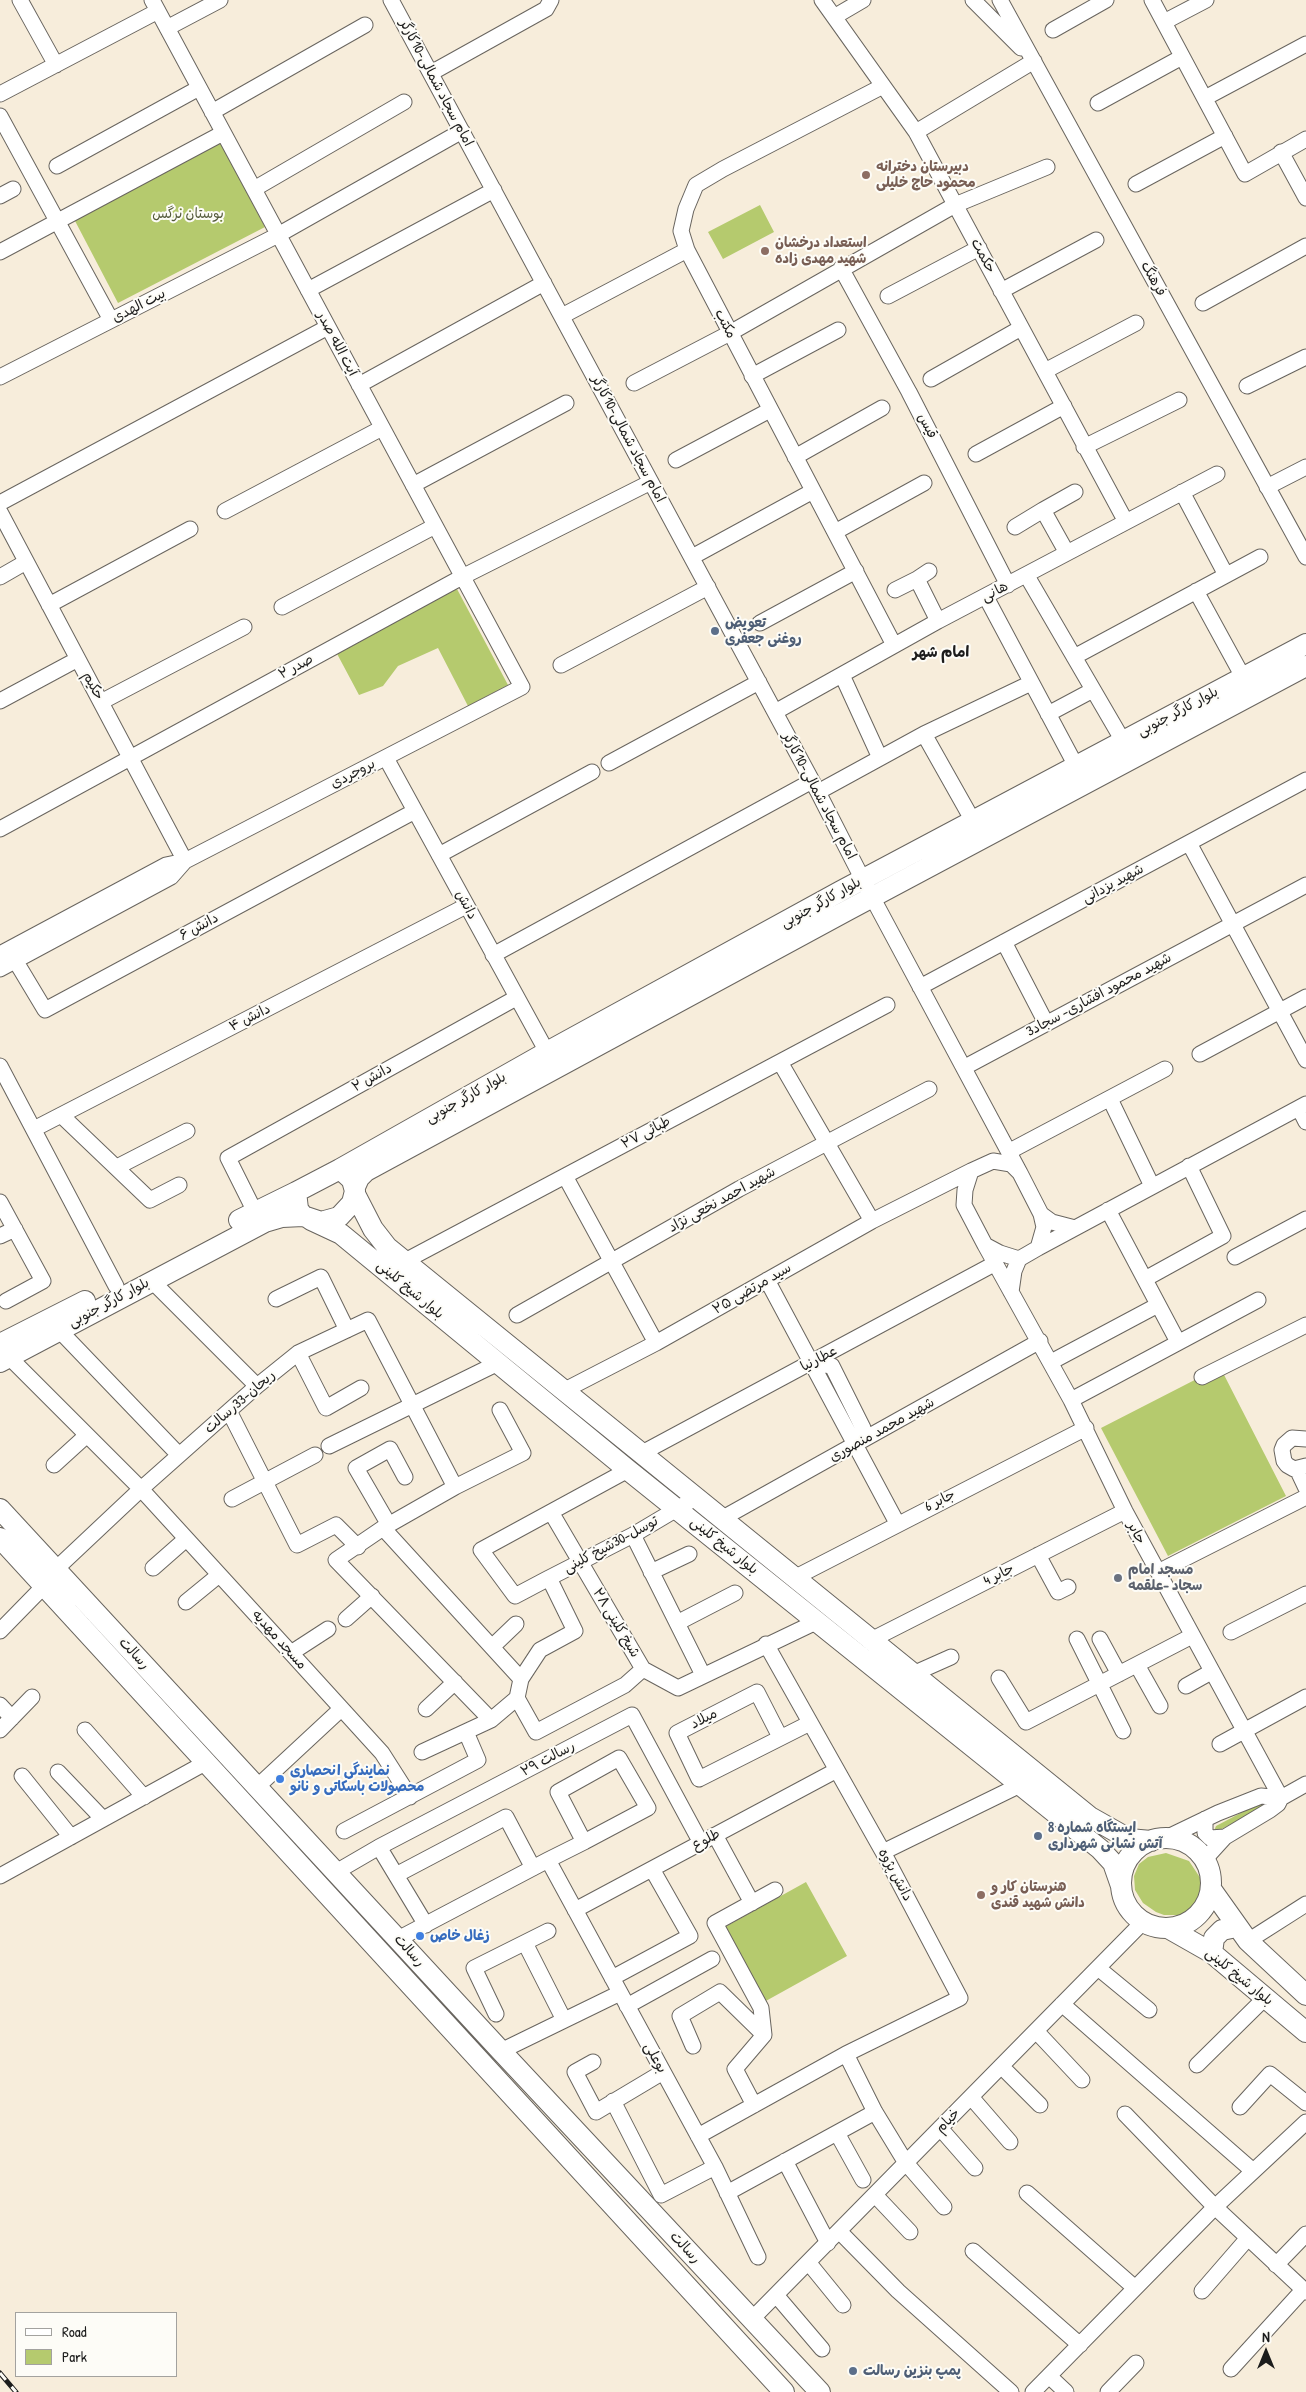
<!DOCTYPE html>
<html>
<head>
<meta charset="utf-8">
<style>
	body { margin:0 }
	#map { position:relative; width:1306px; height:2392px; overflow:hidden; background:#f7eddb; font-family:"Patrick Hand",sans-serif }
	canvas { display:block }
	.legend { position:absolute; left:15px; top:2312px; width:162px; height:65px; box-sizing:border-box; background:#fdfcf7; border:1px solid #a3a29f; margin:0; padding:6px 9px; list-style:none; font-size:15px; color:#1c1c1c }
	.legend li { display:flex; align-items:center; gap:10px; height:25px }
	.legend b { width:25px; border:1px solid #a3a29f }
	.north { position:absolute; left:1241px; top:2327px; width:50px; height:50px; -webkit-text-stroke:4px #fdfcf7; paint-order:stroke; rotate:0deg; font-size:14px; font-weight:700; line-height:20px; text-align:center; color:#1c1c1c }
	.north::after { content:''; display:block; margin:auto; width:18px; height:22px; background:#1c1c1c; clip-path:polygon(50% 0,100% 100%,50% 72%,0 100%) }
</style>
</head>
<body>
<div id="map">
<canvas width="1306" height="2392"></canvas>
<ul class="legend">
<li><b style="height:6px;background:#fff"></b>Road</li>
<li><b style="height:14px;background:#b5ca6e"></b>Park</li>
</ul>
<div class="north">N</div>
</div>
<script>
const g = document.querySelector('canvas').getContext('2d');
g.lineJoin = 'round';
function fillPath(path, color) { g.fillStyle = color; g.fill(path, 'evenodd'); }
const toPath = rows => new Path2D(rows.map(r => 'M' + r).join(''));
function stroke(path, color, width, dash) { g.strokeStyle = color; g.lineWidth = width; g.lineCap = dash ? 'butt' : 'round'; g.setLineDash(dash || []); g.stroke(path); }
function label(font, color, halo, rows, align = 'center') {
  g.font = font + ' "Patrick Hand","Playpen Sans Arabic",sans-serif'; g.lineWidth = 4; g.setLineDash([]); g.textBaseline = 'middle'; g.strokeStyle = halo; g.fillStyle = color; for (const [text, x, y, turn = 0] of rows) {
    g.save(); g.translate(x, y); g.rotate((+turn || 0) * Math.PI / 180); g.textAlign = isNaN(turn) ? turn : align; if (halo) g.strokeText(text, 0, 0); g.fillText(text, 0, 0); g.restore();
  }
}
const green = toPath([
	[221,143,265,227,118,303,74,219],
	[760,205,774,232,723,259,708,232],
	[457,589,508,685,468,706,438,648,398,666,383,686,359,695,335,650],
	[1220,1367,1286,1496,1168,1556,1101,1428],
	[1271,1797,1272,1802,1216,1832,1214,1831,1216,1826],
	[1166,1853,1189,1861,1201,1879,1202,1889,1198,1904,1194,1909,1180,1915,1164,1915,1156,1912,1143,1903,1135,1890,1134,1876,1139,1864,1148,1857],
	[806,1882,847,1956,764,2002,723,1928]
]);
const minor = toPath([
	[20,0,56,65],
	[391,0,818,792,863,880,1020,1173],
	[822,0,916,132,1126,522],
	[973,0,1021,48],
	[1000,0,1306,557],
	[1152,0,1245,174,1306,139],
	[834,17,863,0],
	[1164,22,1206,0],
	[167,28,220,0],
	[1053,30,1106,0],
	[431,73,546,9,551,0],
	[883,86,723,169,696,185,686,209,681,231,687,250,894,645],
	[0,94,158,11],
	[1205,98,1306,44],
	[1098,103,1182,57],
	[212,112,365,25],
	[0,116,111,320],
	[916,132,1034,61],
	[1281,152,1306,198],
	[57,166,199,88],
	[1136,184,1225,136],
	[254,189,404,102],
	[0,196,13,189],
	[0,252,223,133],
	[841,268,909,392,1008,585],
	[308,290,494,190],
	[1001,291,1096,240],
	[888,296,979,248],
	[1203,303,1306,246],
	[562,316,687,250],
	[1045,371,1136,323],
	[752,376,838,330],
	[0,377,278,235,462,131],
	[931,379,1021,328],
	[634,383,730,333,955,205,1047,167],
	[359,385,544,283],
	[1247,386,1306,357],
	[1084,447,1179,400],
	[976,454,1064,406],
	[795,457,882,408],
	[676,460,770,410],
	[413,485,566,403],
	[1267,487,1306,467],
	[1182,492,1226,575],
	[0,503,328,327],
	[1043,510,1075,492],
	[225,511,382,428],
	[0,512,185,861],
	[1015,527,1043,510,1067,553],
	[835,532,924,483],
	[692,557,813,491],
	[929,571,917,579,938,621],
	[1027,576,1123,741],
	[0,577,26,562],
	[895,590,917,579],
	[1196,591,1243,677],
	[986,597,1076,766],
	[49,605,190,529],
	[282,607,435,526],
	[760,623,856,571],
	[1074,657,1260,557],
	[561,665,708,587],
	[842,675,880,758],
	[0,701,78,659],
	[101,702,244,627],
	[775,712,938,621,1217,474],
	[1048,714,1093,690],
	[924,734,973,821],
	[386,758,547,1052],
	[609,763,759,682],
	[818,792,924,734,1031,683],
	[0,829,462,577,651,482],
	[1189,843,1306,1060],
	[439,855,592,772],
	[1004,942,1046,1023],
	[9,950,45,1010,415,811],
	[0,954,166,865,185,861,522,687,152,0],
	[493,955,812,781],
	[0,969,171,877,185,861],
	[920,987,1306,780],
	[1200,1054,1306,997],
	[780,1062,872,1221],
	[0,1066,116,1286],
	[965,1067,1306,885],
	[1110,1099,1152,1186],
	[1299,1108,1306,1122],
	[61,1115,150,1200,179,1185],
	[34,1129,466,906],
	[1010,1151,1165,1069],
	[117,1167,187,1131],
	[565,1176,656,1343],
	[0,1202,43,1281,6,1301],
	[1108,1210,1178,1342],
	[255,1212,228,1158,516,998],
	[1041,1214,1052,1222,1075,1228],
	[0,1236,15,1229],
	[985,1245,1071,1400,1125,1511,1281,1798],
	[1038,1248,1306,1104],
	[1235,1257,1306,1219],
	[405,1261,887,1005],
	[1145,1279,1223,1236,1189,1166],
	[767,1280,897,1523],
	[152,1281,257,1386],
	[1011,1292,1014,1271,1019,1259],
	[276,1299,321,1277,347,1330],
	[517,1315,739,1189,929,1089],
	[59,1330,179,1455],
	[298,1353,326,1408,361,1388],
	[9,1357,141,1489,291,1653,382,1753,410,1797],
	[1051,1362,1158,1305],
	[811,1363,832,1366,863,1428,855,1446],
	[1202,1377,1306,1325],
	[565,1390,656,1343,872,1221,971,1171,993,1161,1011,1164,1020,1173,1041,1214,1044,1227,1038,1248,1019,1259,1000,1253,985,1245,964,1205,965,1190,971,1171],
	[1071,1400,1258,1300],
	[229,1411,297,1545,336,1525,358,1547],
	[1306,1439,1292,1438,1284,1445,1282,1450,1284,1461,1287,1465,1294,1469,1306,1466],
	[329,1446,498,1363],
	[642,1453,994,1264],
	[54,1465,87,1435],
	[1297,1469,1306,1488],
	[455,1487,383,1528,336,1560,491,1720],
	[232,1499,315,1455],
	[551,1512,643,1669,678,1688,818,1621],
	[723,1518,1040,1341],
	[389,1525,356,1468,390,1449,405,1477],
	[383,1528,521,1679],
	[633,1535,703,1675],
	[1038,1555,1058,1592,1068,1587],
	[153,1568,186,1539],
	[56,1569,141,1489,257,1386,298,1353,368,1320,455,1487,523,1453,500,1410],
	[651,1572,689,1554],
	[1158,1572,1306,1497],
	[796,1577,1086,1428],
	[549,1578,515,1596,481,1550,628,1470],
	[186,1602,219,1575],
	[346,1619,372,1596],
	[677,1623,735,1593],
	[0,1631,43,1587],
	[1231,1632,1306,1594],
	[873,1639,1125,1511],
	[1077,1639,1123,1731],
	[1100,1639,1119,1674],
	[492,1647,516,1624],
	[291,1653,328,1629],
	[1137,1665,1160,1706],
	[915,1673,951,1657],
	[999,1678,1026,1722,1192,1636],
	[1186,1686,1211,1672],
	[517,1698,536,1732,625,1685,643,1669],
	[0,1705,12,1718],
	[426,1709,455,1682],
	[0,1730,32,1697],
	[85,1730,144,1797],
	[780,1737,757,1692,677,1733,699,1779,810,1723],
	[1220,1744,1306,1697],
	[422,1752,491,1720,517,1698,521,1679,540,1650,575,1631,549,1578,633,1535,697,1497],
	[58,1772,103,1819],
	[22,1776,71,1837],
	[257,1787,341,1709],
	[1281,1798,1306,1784],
	[1205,1819,1205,1833,1210,1838,1225,1837],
	[344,1831,478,1760,466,1732],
	[715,1835,752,1903],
	[1166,1838,1218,1813,1261,1796,1281,1798],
	[379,1847,426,1925],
	[883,1852,1020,1785],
	[1205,1859,1225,1837,1270,1810,1278,1804,1281,1798],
	[548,1860,715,2167,758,2257],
	[336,1872,379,1847,632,1715,701,1843],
	[396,1875,506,1817,533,1868],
	[0,1876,205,1763],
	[575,1910,837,1770],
	[398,1939,548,1860,584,1842,648,1808,619,1758,558,1792,584,1842],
	[1248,1941,1306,1904],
	[525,1943,564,2020],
	[1098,1968,1149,2010],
	[612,1978,690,1936,652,1869],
	[1062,2004,1253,2171],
	[627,2006,712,1959],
	[496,2014,474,1968,548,1931],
	[1036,2031,1082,2080],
	[764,2035,761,2008,715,1923,775,1890],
	[693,2046,680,2016,720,1992,764,2035,735,2069,754,2105],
	[501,2051,620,1993],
	[846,2054,875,2112,906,2163,944,2207],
	[593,2062,575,2072,596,2112,663,2072],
	[1197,2065,1265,1998],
	[1001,2066,1040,2105],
	[971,2097,1010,2142],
	[613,2101,661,2195,715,2167],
	[1240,2107,1270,2074,1306,2103],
	[1125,2114,1215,2207,1306,2292],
	[940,2128,975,2168],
	[837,2133,863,2180],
	[698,2136,846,2054,960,1998,883,1852,766,1644],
	[785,2161,828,2243],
	[727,2193,875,2112],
	[1027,2193,1135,2288],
	[875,2195,910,2232],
	[839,2231,898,2291,1011,2392],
	[973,2251,1080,2345],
	[808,2262,843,2305],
	[1276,2265,1306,2234],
	[1202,2291,1248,2238],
	[776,2295,822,2349],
	[752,2319,1143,1922],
	[1231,2369,1303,2290],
	[1049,2376,1066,2392],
	[1033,2392,1215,2207,1306,2122],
	[1108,2392,1136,2363]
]);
const major = toPath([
	[340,1169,547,1052,841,891,1306,644],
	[355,1187,359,1178,366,1171,848,910,1306,666],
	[355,1194,373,1229,387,1247,1090,1817,1129,1839,1151,1841],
	[239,1220,296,1192],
	[311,1220,341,1234,628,1470,1100,1849,1113,1863,1121,1886],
	[0,1344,85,1301],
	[0,1362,265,1222,282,1217,303,1216,321,1222,339,1217,352,1203,355,1191,352,1180,340,1169,296,1192,298,1209,303,1216],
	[0,1509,501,2051,820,2392],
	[0,1538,784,2392],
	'1121 1883a45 45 0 1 1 90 0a45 45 0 1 1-90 0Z',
	[1211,1889,1248,1941,1306,1995],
	[1168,1928,1212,1953,1306,2032],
	[1212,1953,1214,1938,1222,1930,1236,1927]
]);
const rail = toPath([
	[0,2373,16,2392]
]);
const markers = [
	[866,175,5,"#8d6e63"],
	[765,251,5,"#8d6e63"],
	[715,631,5,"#5c6f8a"],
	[1118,1578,5,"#6b7280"],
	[280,1779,5,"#3f7fe0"],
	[1038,1836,5,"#5c6f8a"],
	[981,1895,5,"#8d6e63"],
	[420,1936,5,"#3f7fe0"],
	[853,2371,5,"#5c6f8a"]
];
const streetNames = [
	["امام سجاد شمالی-10کارگر",436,83,62],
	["حکمت",983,256,62],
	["فرهنگ",1153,279,61],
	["بیت الهدی",139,306,-27],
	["مکتب",725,324,63],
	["آیت الله صدر",337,344,62],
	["قیس",927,426,62],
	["امام سجاد شمالی-10کارگر",628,439,62],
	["هانی",995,592,-27],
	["صدر ۲",296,667,-28],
	["حکیم",93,686,62],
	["بلوار کارگر جنوبی",1178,712,-28],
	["بروجردی",353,774,-27],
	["امام سجاد شمالی-10کارگر",819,796,62],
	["شهید یزدانی",1113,884,-28],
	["بلوار کارگر جنوبی",821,903,-29],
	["دانش",466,905,62],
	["دانش ۶",199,927,-28],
	["شهید محمود افشاری- سجاد3",1099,995,-28],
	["دانش ۴",250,1018,-27],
	["دانش ۲",372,1078,-29],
	["بلوار کارگر جنوبی",466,1098,-29],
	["طبائی ۲۷",646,1133,-28],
	["شهید احمد نخعی نژاد",722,1200,-29],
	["۲۵ سید مرتضی",752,1289,-30],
	["بلوار شیخ کلینی",410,1290,40],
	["بلوار کارگر جنوبی",109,1303,-28],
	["عطارنیا",819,1359,-28],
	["ریحان-33رسالت",240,1402,-41],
	["شهید محمد منصوری",882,1430,-29],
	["جابر 6",940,1501,-27],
	["جابر",1136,1533,62],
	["توسل-30شیخ کلینی",611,1545,-28],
	["بلوار شیخ کلینی",724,1546,39],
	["جابر 4",999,1575,-27],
	["شیخ کلینی ۲۸",616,1623,59],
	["مسجد مهدیه",279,1640,48],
	["رسالت",134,1654,47],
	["میلاد",704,1719,-27],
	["رسالت ۲۹",548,1759,-28],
	["طلوع",706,1840,-28],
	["دانش پژوه",895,1875,62],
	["رسالت",409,1951,48],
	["بلوار شیخ کلینی",1239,1977,39],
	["بوعلی",655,2058,61],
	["خیام",948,2121,-46],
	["رسالت",685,2248,47]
];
const educationNames = [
	["دبيرستان دخترانه",876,167],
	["محمود حاج خلیلی",876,183],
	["استعداد درخشان",775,243],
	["شهید مهدی زاده",775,259],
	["هنرستان کار و",991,1887],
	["دانش شهید قندی",991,1903]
];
const parkNames = [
	["بوستان نرگس",188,214]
];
const serviceNames = [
	["تعویض",725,623],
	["روغنی جعفری",725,639],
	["ایستگاه شماره 8",1048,1828],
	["آتش نشانی شهرداری",1048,1844],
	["پمپ بنزین رسالت",863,2371]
];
const worshipNames = [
	["مسجد امام",1128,1570],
	["سجاد -علقمه",1128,1586]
];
const shopNames = [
	["نمایندگی انحصاری",290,1771],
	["محصولات باسکاتی و نانو",290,1787],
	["زغال خاص",430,1936]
];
const neighbourhoodNames = [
	["امام شهر",941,653]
];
fillPath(green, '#b5ca6e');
stroke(minor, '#69655f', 17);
stroke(major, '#69655f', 22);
stroke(minor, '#fff', 15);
stroke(major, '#fff', 20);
stroke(rail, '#1c1c1c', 5);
stroke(rail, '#fdfcf7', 3, [9]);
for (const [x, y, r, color] of markers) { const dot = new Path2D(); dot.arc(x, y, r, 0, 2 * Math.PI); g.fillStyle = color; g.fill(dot); stroke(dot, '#fdfcf7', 2); }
label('14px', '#1c1c1c', '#fdfcf7', streetNames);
label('bold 14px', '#785e54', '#fdfcf7', educationNames, 'left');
label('14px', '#525939', '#fdfcf7', parkNames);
label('bold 14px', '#4e5e75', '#fdfcf7', serviceNames, 'left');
label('bold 14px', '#5b616d', '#fdfcf7', worshipNames, 'left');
label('bold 14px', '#366cbe', '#fdfcf7', shopNames, 'left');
label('bold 15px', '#1c1c1c', '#fdfcf7', neighbourhoodNames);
</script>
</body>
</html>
